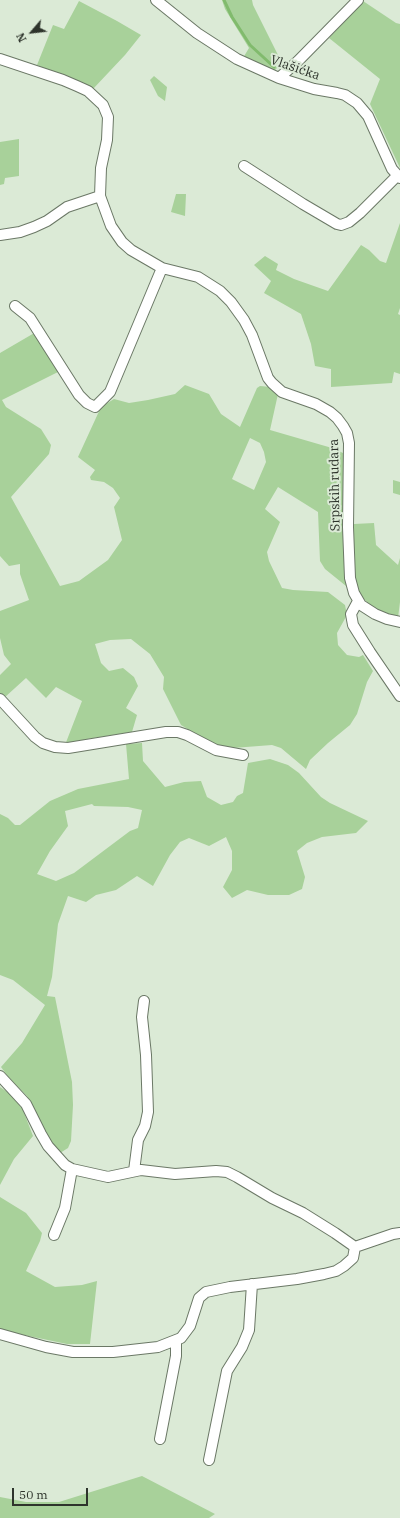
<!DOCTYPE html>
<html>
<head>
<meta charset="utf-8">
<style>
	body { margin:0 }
	#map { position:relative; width:400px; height:1518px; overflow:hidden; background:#dbead6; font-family:"IBM Plex Serif",serif }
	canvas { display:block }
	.north { position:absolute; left:12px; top:12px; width:40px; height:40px; -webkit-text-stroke:3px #dbead6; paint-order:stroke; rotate:242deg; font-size:11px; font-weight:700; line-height:16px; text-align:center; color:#2e342c }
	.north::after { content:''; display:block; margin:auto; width:14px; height:18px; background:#2e342c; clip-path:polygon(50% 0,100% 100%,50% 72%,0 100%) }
	.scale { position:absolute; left:12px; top:1488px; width:76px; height:18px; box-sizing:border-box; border:2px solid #2e342c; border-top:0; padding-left:5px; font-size:12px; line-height:14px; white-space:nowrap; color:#2e342c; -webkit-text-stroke:3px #dbead6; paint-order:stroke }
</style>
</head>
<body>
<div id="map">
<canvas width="400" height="1518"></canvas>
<div class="north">N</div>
<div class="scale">50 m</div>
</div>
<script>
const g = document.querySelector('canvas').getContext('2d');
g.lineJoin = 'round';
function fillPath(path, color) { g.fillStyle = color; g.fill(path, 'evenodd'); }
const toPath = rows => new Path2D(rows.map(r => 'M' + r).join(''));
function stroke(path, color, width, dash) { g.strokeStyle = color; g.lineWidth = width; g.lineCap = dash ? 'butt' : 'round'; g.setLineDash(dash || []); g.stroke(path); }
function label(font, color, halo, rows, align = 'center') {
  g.font = font + ' "IBM Plex Serif",serif'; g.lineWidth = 4; g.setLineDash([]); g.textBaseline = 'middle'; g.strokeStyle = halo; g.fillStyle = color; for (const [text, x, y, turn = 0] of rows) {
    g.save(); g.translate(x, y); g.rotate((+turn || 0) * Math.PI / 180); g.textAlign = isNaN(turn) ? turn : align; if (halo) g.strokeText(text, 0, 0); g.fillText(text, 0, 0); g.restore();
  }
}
const green = toPath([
	[222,0,252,0,253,5,282,63,274,71,243,58,249,48,225,9],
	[79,1,117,21,141,35,125,55,93,89,37,65,53,25,64,29],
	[363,1,396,23,400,24,400,168,370,104,380,79,329,38],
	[154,76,167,87,165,101,158,96,150,80],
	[19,139,19,176,5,178,4,184,0,185,0,142],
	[176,194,186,194,185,216,171,212],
	[400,223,400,308,398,314,400,315,400,374,394,372,392,383,331,387,331,369,315,366,311,344,301,314,264,293,271,281,254,265,265,256,278,264,276,270,294,279,328,291,361,245,369,250,380,261,386,263],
	[36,332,60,371,2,400,6,407,41,429,51,445,49,454,11,497,60,586,79,581,108,560,122,540,114,507,120,498,113,488,104,482,91,480,90,477,95,470,78,457,101,407,114,399,129,403,148,400,175,394,185,385,209,394,221,414,240,427,257,388,260,386,271,387,278,394,270,430,332,448,343,453,346,586,325,569,320,561,318,512,278,487,265,509,280,522,267,552,269,561,282,588,293,590,328,592,345,605,347,615,337,633,338,645,347,655,359,657,363,655,373,671,367,682,357,714,350,725,328,743,310,760,306,769,281,748,272,745,233,748,214,745,181,725,163,689,164,677,150,654,131,639,110,640,95,644,101,663,109,671,123,668,134,677,138,686,126,708,137,715,132,732,87,739,65,745,82,701,56,687,46,698,26,678,4,698,0,694,0,675,11,664,4,655,0,638,0,611,29,600,20,574,20,564,9,566,0,556,0,353],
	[250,438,260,443,264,452,266,462,254,490,232,479],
	[393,480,400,482,400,495,393,493],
	[374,523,376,545,398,565,400,558,400,602,398,618,374,609,360,595,354,585,354,524],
	[142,743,143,761,165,787,184,782,201,781,207,797,221,805,233,802,237,796,243,793,248,763,270,759,288,765,299,773,321,797,330,803,368,821,356,833,322,837,307,843,297,851,305,877,302,889,289,895,268,895,247,890,232,898,223,887,232,870,232,851,226,837,209,846,189,838,180,842,170,855,153,886,137,876,116,890,96,895,86,902,68,896,58,924,52,977,47,996,55,997,72,1082,73,1105,71,1141,68,1148,60,1153,46,1134,27,1096,9,1078,1,1067,22,1043,45,1005,13,980,0,975,0,814,8,818,15,825,20,825,50,801,78,789,129,779,126,744],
	[92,804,94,806,128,807,142,810,138,828,130,831,74,873,56,881,37,874,50,851,68,826,65,811],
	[0,1087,13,1096,23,1110,33,1136,14,1159,0,1185],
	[0,1197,26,1213,42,1233,40,1241,26,1271,55,1287,82,1285,97,1281,90,1344,67,1344,19,1334,0,1329],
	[142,1476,215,1514,209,1518,0,1518,0,1497,26,1502,59,1502]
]);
const stream = toPath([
	[224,0,232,17,250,45,274,67]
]);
const minor = toPath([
	[156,0,197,33,237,59,279,78,314,89,337,93,345,95,357,103,368,116,392,169,400,178],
	[0,59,63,80,77,86,88,91,103,105,108,117,107,140,101,168,100,196,111,226,122,242,131,250,162,268,198,277,220,291,231,302,244,320,252,335,268,378,272,383,282,392,316,404,330,412,337,418,343,426,347,433,349,443,348,527,350,578,354,593,361,605,375,614,387,619,400,622],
	[279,78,298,61,358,0],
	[244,166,303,204,337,224,341,225,349,222,360,213,397,176],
	[0,235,20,232,34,227,47,221,67,207,100,196],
	[15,306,30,318,79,395,87,403,95,407,110,392,162,268],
	[358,601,351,614,353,625,370,652,400,696],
	[0,699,35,737,43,743,55,747,68,748,166,732,178,732,187,735,216,750,243,755],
	[0,1076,26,1104,41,1134,48,1146,65,1165,72,1169,65,1208,54,1235],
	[134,1171,138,1140,145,1126,148,1112,146,1055,142,1017,144,1001],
	[355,1247,393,1234,400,1233],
	[0,1334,46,1347,73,1352,113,1352,158,1347,181,1338,190,1326,199,1298,206,1292,230,1287,297,1279,324,1274,336,1271,344,1266,353,1258,355,1247,335,1233,303,1213,272,1198,237,1177,227,1172,216,1171,175,1174,141,1170,108,1177,72,1169],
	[160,1439,176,1356,176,1341],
	[209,1460,227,1371,242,1347,249,1330,252,1284]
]);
const streetNames = [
	["Vlašićka",295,68,19],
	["Srpskih rudara",335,485,-91]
];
fillPath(green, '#a8d19a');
stroke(stream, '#81bb6d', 3);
stroke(minor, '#6b7866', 12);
stroke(minor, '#fff', 10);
label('13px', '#2e342c', '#dbead6', streetNames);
</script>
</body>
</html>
